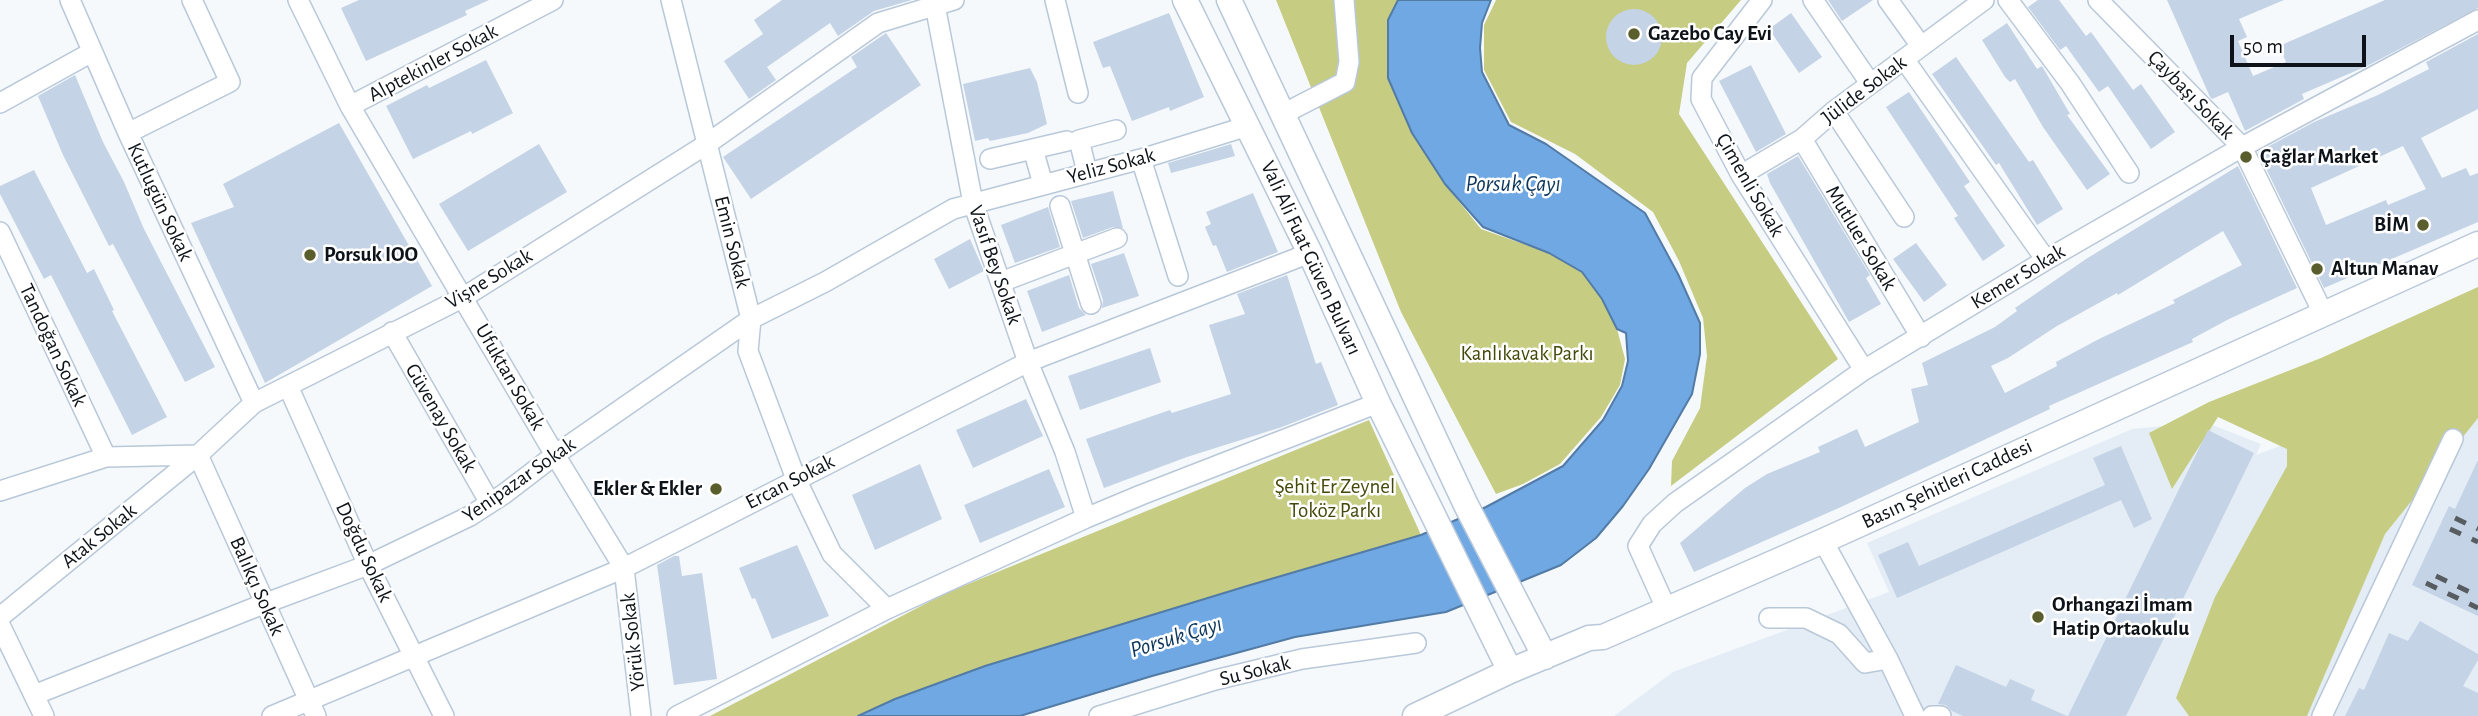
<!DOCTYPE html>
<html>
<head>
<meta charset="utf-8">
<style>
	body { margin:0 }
	#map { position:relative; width:2478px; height:716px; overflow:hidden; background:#f5f9fc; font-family:"Alegreya Sans",sans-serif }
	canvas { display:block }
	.scale { position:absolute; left:2230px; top:35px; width:136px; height:32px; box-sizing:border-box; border:4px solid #0d1318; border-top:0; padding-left:9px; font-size:21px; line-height:24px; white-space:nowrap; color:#0d1318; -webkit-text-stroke:5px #fff; paint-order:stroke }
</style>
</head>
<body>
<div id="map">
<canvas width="2478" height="716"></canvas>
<div class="scale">50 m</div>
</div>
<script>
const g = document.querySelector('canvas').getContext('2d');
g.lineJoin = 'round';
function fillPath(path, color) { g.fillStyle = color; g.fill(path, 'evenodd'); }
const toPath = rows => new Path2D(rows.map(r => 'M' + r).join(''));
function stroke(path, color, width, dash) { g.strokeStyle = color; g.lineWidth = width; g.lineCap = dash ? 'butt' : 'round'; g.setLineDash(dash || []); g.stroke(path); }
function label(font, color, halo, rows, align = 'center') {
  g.font = font + ' "Alegreya Sans",sans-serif'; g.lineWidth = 5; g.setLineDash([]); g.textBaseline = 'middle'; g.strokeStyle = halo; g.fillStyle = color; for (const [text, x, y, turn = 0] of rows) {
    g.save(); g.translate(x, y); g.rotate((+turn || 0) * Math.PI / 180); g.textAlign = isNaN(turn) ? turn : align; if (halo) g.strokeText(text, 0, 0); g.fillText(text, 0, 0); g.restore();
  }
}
const built = toPath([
	[2478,372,2478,716,1614,716,1673,672,1889,592,1867,543,2132,429,2205,422,2261,444,2256,455]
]);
const green = toPath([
	[1276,0,1398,0,1388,20,1445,184,1481,229,1549,253,1582,272,1602,299,1617,329,1625,359,1620,385,1601,417,1560,464,1523,484,1496,494,1401,312],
	[1496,0,1741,0,1687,63,1679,114,1838,359,1671,486,1672,461,1700,408,1707,356,1703,318,1679,261,1653,212,1575,154,1511,122,1484,70,1484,25],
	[2478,287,2478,418,2385,534,2307,716,2189,716,2176,698,2215,597,2287,466,2287,449,2218,417,2172,489,2149,433,2209,402,2321,358],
	[1369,420,1421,535,1247,586,985,666,895,699,858,716,710,716,946,593]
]);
const water = toPath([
	[1398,0,1491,0,1482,23,1480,48,1482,72,1509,125,1546,144,1645,213,1678,274,1700,323,1700,354,1692,394,1649,469,1623,506,1596,538,1561,565,1446,612,1295,637,1152,676,1020,716,858,716,895,699,985,666,1247,586,1421,535,1486,507,1563,466,1603,420,1622,386,1628,361,1626,333,1617,329,1602,299,1582,272,1549,253,1483,227,1445,184,1412,133,1388,78,1388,20,1398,0]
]);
const building = toPath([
	[359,0,489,0,465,11,467,15,366,61,341,8],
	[782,0,912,0,874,11,838,36,830,23,767,67,776,80,749,99,724,61,763,34,754,20],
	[1828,0,1873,0,1842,21],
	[2038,0,2059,0,2086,36,2091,32,2133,90,2141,84,2175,132,2151,149,2108,86,2099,92,2066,46,2060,50,2028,7],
	[2167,0,2284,0,2239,19,2247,37,2238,41,2253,76,2286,62,2279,46,2385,0,2478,0,2478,8,2367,66,2302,94,2304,99,2245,131,2228,92,2212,99,2210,97],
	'1606 37a28 28 0 1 1 56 0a28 28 0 1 1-56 0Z',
	[1169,13,1204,97,1170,111,1169,107,1132,121,1110,66,1103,68,1093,42],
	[1791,13,1822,57,1799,73,1769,29],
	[2007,23,2037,69,2042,66,2070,114,2067,115,2110,174,2087,190,2043,127,2015,79,2010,82,2005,77,1982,40],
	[886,33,921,85,751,199,723,157,857,67,851,57],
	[2478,34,2478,109,2421,138,2442,178,2466,168,2470,176,2478,173,2478,222,2324,288,2258,152,2314,122,2378,95,2429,69,2426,62],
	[2403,146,2426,189,2388,205,2386,200,2326,225,2311,188],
	[1956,57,2029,162,2033,160,2063,209,2037,225,1999,163,1996,165,1932,74],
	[486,60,513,113,472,134,471,131,413,159,386,106,427,85,429,88],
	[1751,65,1786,134,1756,152,1719,81],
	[1030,68,1037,82,1047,124,1028,133,990,141,988,138,975,141,963,84],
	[75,75,103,142,124,182,144,229,215,367,185,382,113,244,109,246,63,155,38,96],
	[1909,92,1970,182,1964,186,2005,246,1983,261,1954,218,1958,216,1886,107],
	[339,123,432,286,265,383,191,223,234,207,223,184],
	[539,144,567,192,468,251,439,204],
	[1231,144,1235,156,1171,173,1168,163],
	[1798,156,1870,275,1866,278,1881,304,1849,322,1770,183,1767,174],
	[2238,166,2297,288,2229,319,2192,339,2193,342,2049,406,2050,409,1841,507,1694,572,1680,543,1745,488,1767,474,1820,452,1818,447,1857,429,1865,447,1919,422,1911,389,1928,385,1922,363,1995,327,2017,311,2015,308,2086,259],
	[2223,231,2242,265,2173,300,2175,303,2099,339,2056,362,2057,366,2005,393,1991,366,2008,358,2057,326,2117,293,2118,295],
	[34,170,87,273,94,269,114,310,112,311,167,417,132,435,51,275,44,279,0,194,0,186],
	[1113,191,1123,228,1113,227,1083,238,1071,201],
	[1253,193,1278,252,1227,272,1216,245,1213,246,1205,227,1211,224,1206,212],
	[1048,207,1060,247,1015,263,1001,225],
	[970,239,984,271,949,289,934,259],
	[1916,243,1947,285,1924,302,1893,259],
	[1124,253,1139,296,1102,308,1103,300,1091,264],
	[1069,275,1079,308,1086,315,1042,332,1027,291],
	[1287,275,1316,364,1321,362,1338,405,1282,427,1187,457,1104,488,1086,439,1170,410,1172,413,1231,394,1209,325,1245,314,1237,294],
	[1150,348,1161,382,1080,410,1068,376],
	[1026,399,1043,436,973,468,956,430],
	[2208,430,2254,453,2126,716,2068,716],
	[2121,446,2152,519,2134,528,2121,500,1897,598,1878,555,1908,542,1919,566,2105,485,2093,458],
	[2478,460,2478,616,2412,585,2449,506,2455,509],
	[920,464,942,519,875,550,852,495],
	[1049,469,1065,507,980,543,964,505],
	[797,545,829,616,772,639,755,598,752,599,739,568],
	[674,556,679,556,682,576,702,573,717,679,674,685,657,565],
	[2420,621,2478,654,2478,660,2463,686,2478,693,2478,716,2345,716,2359,688,2364,690,2389,633,2408,641],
	[1956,665,2006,687,2010,679,2035,690,2031,700,2067,716,1963,716,1952,711,1946,705,1938,704]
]);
const minor = toPath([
	[70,0,128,133,254,403],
	[298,0,350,106,555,455,624,568,641,716],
	[671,0,751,319,748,351,796,479,832,554,887,609],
	[934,0,973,203,1028,362,1065,452,1086,518],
	[1055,0,1078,93],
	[1762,0,1702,78,1701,99,1741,175,1864,370],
	[1813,0,1870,83],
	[1888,0,1921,46],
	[2008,0,2070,83,2129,173],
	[2098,0,2242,147,2323,313],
	[1904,59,2046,260],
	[0,103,92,52],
	[350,106,553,0],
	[1834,111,1904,217],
	[1283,114,1345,82,1349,62,1344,0],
	[128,133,230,82,192,0],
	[1802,139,1921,337],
	[1033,149,1043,184],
	[990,159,1067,141],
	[1141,159,1178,276],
	[1087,172,1079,140,1116,130],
	[1741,175,1802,139,1834,111,1984,0],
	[1060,206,1091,304],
	[0,232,106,457],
	[1001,282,1117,238],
	[392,332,490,503],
	[288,386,368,565,444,716],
	[0,491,106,457,198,455,254,403,464,297,707,144,878,23,954,0],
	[1823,541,1888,659,1915,716],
	[1662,599,1638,546,1652,524,1675,503,1864,370,2046,260,2242,147,2478,20],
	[0,617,198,455,316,716],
	[1769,618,1806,618,1839,634,1865,663,1888,659],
	[0,625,44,716],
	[34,695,266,603,368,565,470,516,504,494,555,455,751,319,825,282,953,209,1141,159,1248,126],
	[272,716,624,568,1028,362,1310,253],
	[677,716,887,609,1086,518,1141,495,1378,403],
	[1099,716,1215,680,1302,659,1416,643],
	[1932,716,1941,716],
	[2322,716,2453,439]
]);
const major = toPath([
	[1185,0,1310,253,1378,403,1510,671],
	[1229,0,1466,505,1545,657],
	[1415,716,1510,671,1589,638,1603,637,1823,541,2478,244]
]);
const rail = toPath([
	[2455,518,2478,529],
	[2450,529,2478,542],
	[2436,576,2478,596],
	[2426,583,2478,608]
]);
const markers = [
	[1634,34,7,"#5a5e2c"],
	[2246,157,7,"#5a5e2c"],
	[2423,225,7,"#5a5e2c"],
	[310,255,7,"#5a5e2c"],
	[2317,269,7,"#5a5e2c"],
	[716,489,7,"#5a5e2c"],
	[2038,617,7,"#5a5e2c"]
];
const poiNames = [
	["Gazebo Cay Evi",1648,34],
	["Çağlar Market",2260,157],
	["BİM",2409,225,"right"],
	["Porsuk IOO",324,255],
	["Altun Manav",2331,269],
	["Ekler & Ekler",702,489,"right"],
	["Orhangazi İmam",2052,605],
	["Hatip Ortaokulu",2052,629]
];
const streetNames = [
	["Alptekinler Sokak",433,63,-28],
	["Jülide Sokak",1864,90,-37],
	["Çaybaşı Sokak",2191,95,46],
	["Yeliz Sokak",1111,166,-15],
	["Çimenli Sokak",1750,185,60],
	["Kutlugün Sokak",160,202,65],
	["Mutluer Sokak",1861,238,59],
	["Emin Sokak",732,242,76],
	["Vali Ali Fuat Güven Bulvarı",1311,258,65],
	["Vasıf Bey Sokak",995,265,71],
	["Kemer Sokak",2018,277,-31],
	["Vişne Sokak",489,279,-31],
	["Tandoğan Sokak",53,345,65],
	["Ufuktan Sokak",510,377,60],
	["Güvenay Sokak",441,418,60],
	["Yenipazar Sokak",519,480,-35],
	["Ercan Sokak",790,482,-27],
	["Basın Şehitleri Caddesi",1947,484,-25],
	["Atak Sokak",99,536,-39],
	["Doğdu Sokak",364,552,65],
	["Balıkçı Sokak",257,586,66],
	["Yörük Sokak",633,642,-96],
	["Su Sokak",1255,671,-14]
];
const parkNames = [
	["Kanlıkavak Parkı",1527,354],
	["Şehit Er Zeynel",1335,487],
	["Toköz Parkı",1335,511]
];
const waterNames = [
	["Porsuk Çayı",1513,184],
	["Porsuk Çayı",1176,637,-17]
];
fillPath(built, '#e4edf5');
fillPath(green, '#c6cd83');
fillPath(water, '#70a8e3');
stroke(water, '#527ba6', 2);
fillPath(building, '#c4d3e5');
stroke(minor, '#b9c8d9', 22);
stroke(major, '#b9c8d9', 27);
stroke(minor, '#fff', 19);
stroke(major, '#fff', 24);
stroke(rail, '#575c61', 5, [12, 12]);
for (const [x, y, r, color] of markers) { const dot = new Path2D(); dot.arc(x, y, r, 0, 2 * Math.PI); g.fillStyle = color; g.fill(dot); stroke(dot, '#fff', 2.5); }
label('bold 21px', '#0d1318', '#fff', poiNames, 'left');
label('21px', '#0d1318', '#fff', streetNames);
label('21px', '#45490a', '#fff', parkNames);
label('italic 23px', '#0d365c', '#fff', waterNames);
</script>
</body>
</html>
